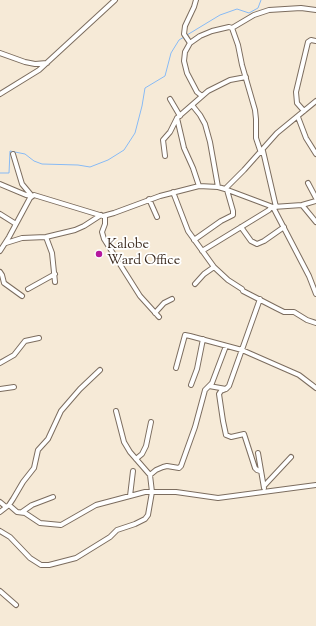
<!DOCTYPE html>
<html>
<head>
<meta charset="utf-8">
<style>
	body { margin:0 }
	canvas { display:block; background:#f6ead7 }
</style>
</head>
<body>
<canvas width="316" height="626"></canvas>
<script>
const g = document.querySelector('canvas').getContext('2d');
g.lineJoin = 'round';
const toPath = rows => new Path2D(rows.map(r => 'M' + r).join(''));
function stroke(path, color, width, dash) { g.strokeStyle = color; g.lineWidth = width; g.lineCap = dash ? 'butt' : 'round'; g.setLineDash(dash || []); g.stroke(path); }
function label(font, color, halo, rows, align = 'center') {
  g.font = font + ' "Sorts Mill Goudy",serif'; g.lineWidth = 3.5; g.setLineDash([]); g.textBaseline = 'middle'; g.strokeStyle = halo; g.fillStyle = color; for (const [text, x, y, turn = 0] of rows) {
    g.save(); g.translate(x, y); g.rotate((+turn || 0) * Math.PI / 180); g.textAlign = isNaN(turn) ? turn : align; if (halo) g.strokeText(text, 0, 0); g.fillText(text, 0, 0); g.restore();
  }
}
const stream = toPath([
	[187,35,220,15,237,9,249,13,258,8,261,0],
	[0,173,9,173,10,151,25,154,34,161,42,164,78,165,90,167,108,160,124,150,135,133,142,106,145,88,165,76,171,53,179,40,184,37]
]);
const minor = toPath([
	[232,28,254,15,269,10,301,8,316,10],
	[190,43,184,34,185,26,194,7,196,0],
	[0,53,25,62,35,64,47,63],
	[0,94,39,70,115,0],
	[202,96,197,92,187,73,184,61,185,52,190,43,200,36,212,31,229,27,232,28,238,45,242,65,255,110,256,119,256,138,261,153],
	[170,99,180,116],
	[192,105,200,115,205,124,210,142,218,187],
	[304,111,297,103,296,92,308,42,311,40,316,41],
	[298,117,306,138,316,154],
	[177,118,184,148,193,168,199,186],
	[263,151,276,207],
	[13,154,22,184,32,196],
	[165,156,163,140,170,132,177,118,208,91,230,80,246,77],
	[308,183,316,198],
	[0,184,26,195,32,196],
	[225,189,244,170,277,133,316,101],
	[173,192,188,231,214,267,228,280,242,289,243,291,276,308,284,312,294,312,307,320,316,323],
	[149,199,157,217],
	[302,205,316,222],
	[273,207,309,276,316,294],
	[0,214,16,224],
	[105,216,105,224,102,232,104,239,140,296,159,317],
	[241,227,251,241,257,244,264,241,284,227],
	[46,237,52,253,55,282],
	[194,240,221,221,233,215,233,211,227,190],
	[6,243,22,238,46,237,75,230,84,226,101,215],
	[0,251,9,237,30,198,34,195,103,216,114,213,160,196,199,186,218,187,225,189,273,207,302,205,316,201],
	[202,251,269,210,271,207],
	[0,272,2,275,4,283,22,296],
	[195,284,204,274,214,267],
	[28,289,55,274],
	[155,313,164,303,172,299],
	[0,363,14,355,25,341,39,338],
	[176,368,185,335,190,336,242,350,299,375,316,388],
	[191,385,197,369,203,339],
	[209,386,212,383,226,346],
	[0,389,14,387],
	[226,389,221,391,219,394,223,421,226,435,231,437,244,434,255,468,257,470,260,471],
	[116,411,124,442,130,452,150,475],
	[258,453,264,488],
	[136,459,142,454,146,446,151,422],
	[264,486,291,457],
	[130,496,133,471],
	[0,502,6,507],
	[9,505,17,512,25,513,40,523,61,525,96,505,145,492,176,492,218,498,316,485],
	[0,512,9,505,13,499,23,482,34,468,38,450,48,439,61,411,80,389,100,370],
	[22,512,32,505,53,497],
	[0,531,10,537,30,558,41,565,49,565,76,558,110,537,117,530,135,524,145,519,148,515,152,492,150,475,156,470,163,467,167,466,179,468,181,466,195,427,205,390,209,386,226,389,229,386,260,299],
	[0,591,16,605]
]);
const markers = [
	[99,254,4,"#b5179e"]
];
const poiNames = [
	["Kalobe",107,246],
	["Ward Office",107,262]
];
stroke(stream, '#87baf5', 1);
stroke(minor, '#7c6d5f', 6);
stroke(minor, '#fff', 4);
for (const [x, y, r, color] of markers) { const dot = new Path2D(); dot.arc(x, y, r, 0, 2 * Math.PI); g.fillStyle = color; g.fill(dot); stroke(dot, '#fff', 1.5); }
label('14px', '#3b2a1e', '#fff', poiNames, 'left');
</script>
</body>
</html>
